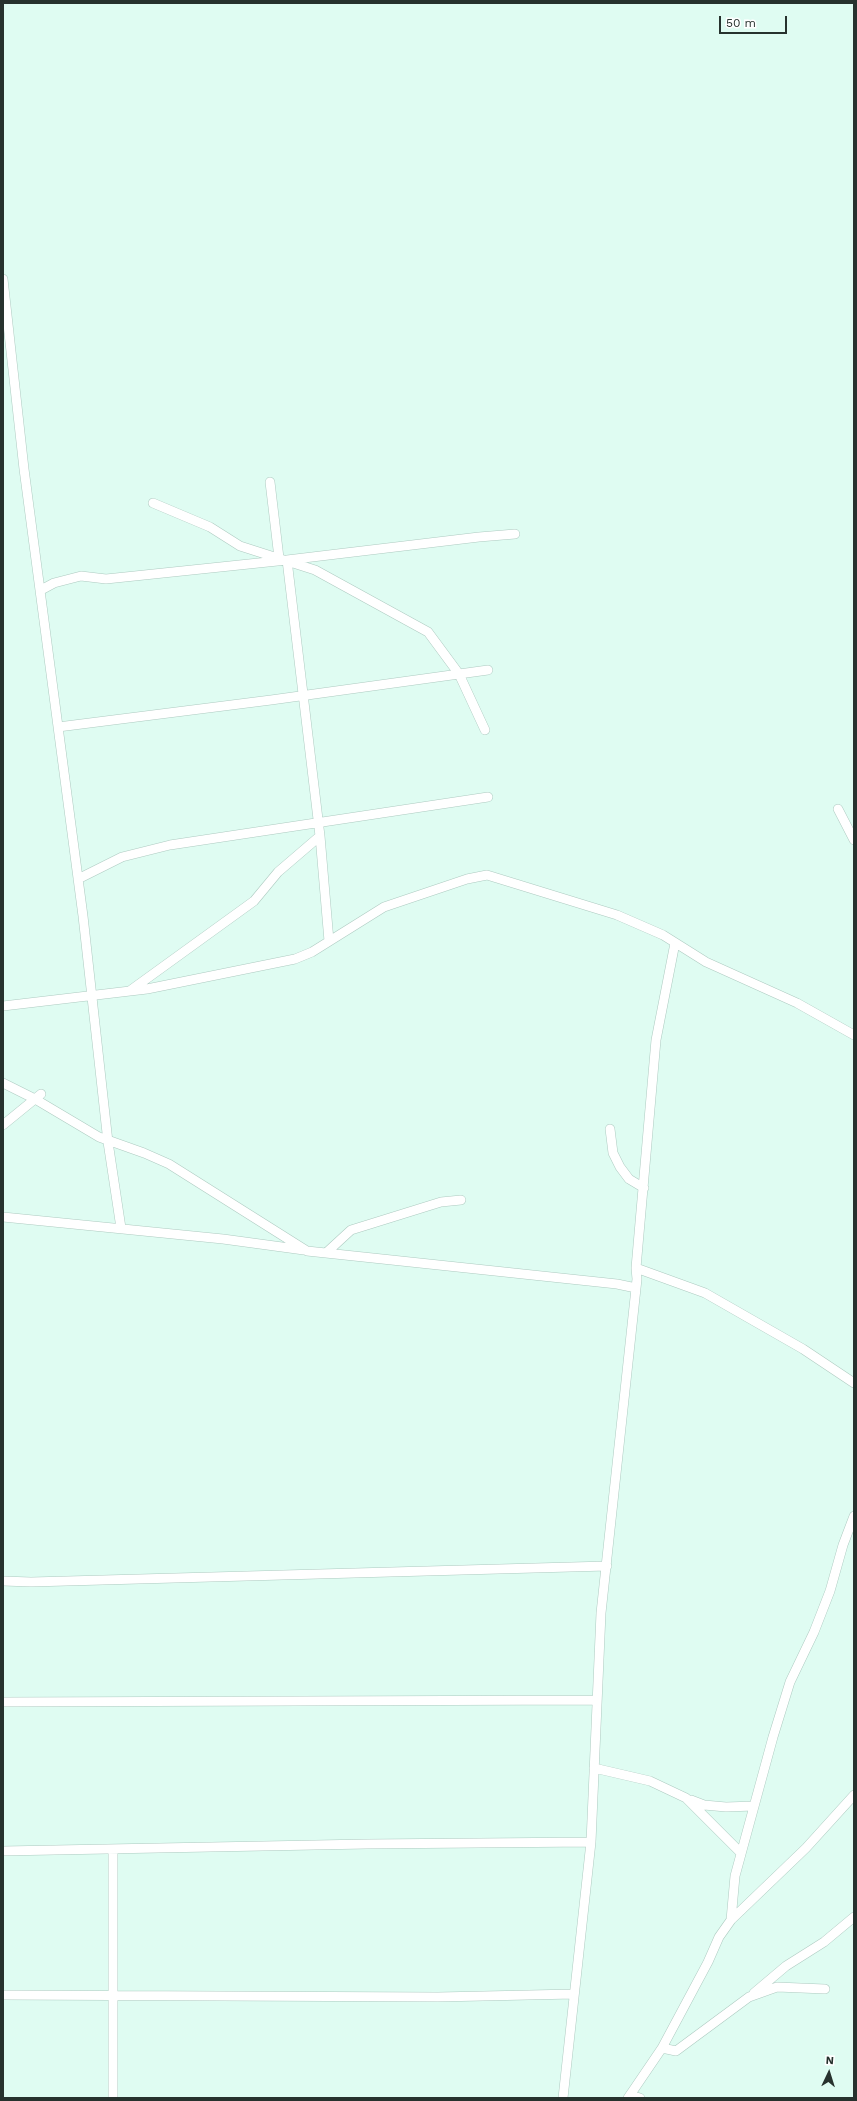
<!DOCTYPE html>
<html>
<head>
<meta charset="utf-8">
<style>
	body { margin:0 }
	#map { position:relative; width:857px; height:2101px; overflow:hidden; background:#dffcf2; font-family:"Work Sans",sans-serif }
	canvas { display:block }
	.frame { position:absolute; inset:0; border:4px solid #27322e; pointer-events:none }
	.north { position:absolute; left:809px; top:2053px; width:40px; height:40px; -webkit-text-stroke:3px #fff; paint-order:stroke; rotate:4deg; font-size:11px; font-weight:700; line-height:16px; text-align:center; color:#27322e }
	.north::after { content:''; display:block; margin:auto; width:14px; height:18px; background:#27322e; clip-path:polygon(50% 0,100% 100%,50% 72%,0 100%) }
	.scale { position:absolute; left:719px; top:16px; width:68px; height:18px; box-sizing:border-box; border:2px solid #27322e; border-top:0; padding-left:5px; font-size:12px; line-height:14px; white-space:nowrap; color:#27322e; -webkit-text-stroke:3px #fff; paint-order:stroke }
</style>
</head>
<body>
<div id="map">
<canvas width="857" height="2101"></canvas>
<div class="frame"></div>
<div class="north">N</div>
<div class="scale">50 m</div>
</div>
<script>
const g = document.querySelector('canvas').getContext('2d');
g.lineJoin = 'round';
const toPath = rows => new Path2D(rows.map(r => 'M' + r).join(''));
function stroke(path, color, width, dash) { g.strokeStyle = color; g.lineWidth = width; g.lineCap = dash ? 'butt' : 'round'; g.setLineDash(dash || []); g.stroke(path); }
const minor = toPath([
	[3,279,24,469,83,916,108,1142,121,1228],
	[270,482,279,558],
	[153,503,210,527,240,546,315,570,428,632,459,674,485,730],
	[287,560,320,836,329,941],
	[41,590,54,583,81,576,106,579,287,560,479,537,515,534],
	[58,727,271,700,488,670],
	[838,809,854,840],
	[78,879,122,857,170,845,488,797],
	[131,990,254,901,278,872,320,836],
	[3,1006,147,989,295,959,312,952,384,907,467,879,487,875,617,915,663,935,706,962,797,1003,854,1035],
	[3,1083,35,1099,99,1137,144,1153,169,1164,307,1251,617,1284,636,1288],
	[3,1125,41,1094],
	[610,1129,613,1153,620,1167,629,1179,644,1188],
	[3,1217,223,1239,304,1250],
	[326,1253,351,1230,441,1202,461,1200],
	[636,1268,705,1293,803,1349,854,1383],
	[3,1581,31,1582,607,1566],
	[3,1702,597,1700],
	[594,1768,650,1781,686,1798,741,1853],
	[691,1800,704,1805,726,1807,754,1806],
	[3,1851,367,1844,591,1842],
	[731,1920,806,1848,854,1795],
	[754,1993,786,1966,824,1942,854,1917],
	[3,1995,438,1997,574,1994],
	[662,2048,676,2051,749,1997,777,1987,825,1989],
	[630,2095,640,2098],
	[113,2098,113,1850],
	[563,2098,591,1842,601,1613,637,1279,636,1268,656,1040,675,943],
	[628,2098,662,2048,708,1962,719,1937,731,1920,735,1876,773,1737,790,1682,814,1632,830,1591,843,1545,854,1516]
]);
stroke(minor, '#adcac0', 10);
stroke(minor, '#fff', 9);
</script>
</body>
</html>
